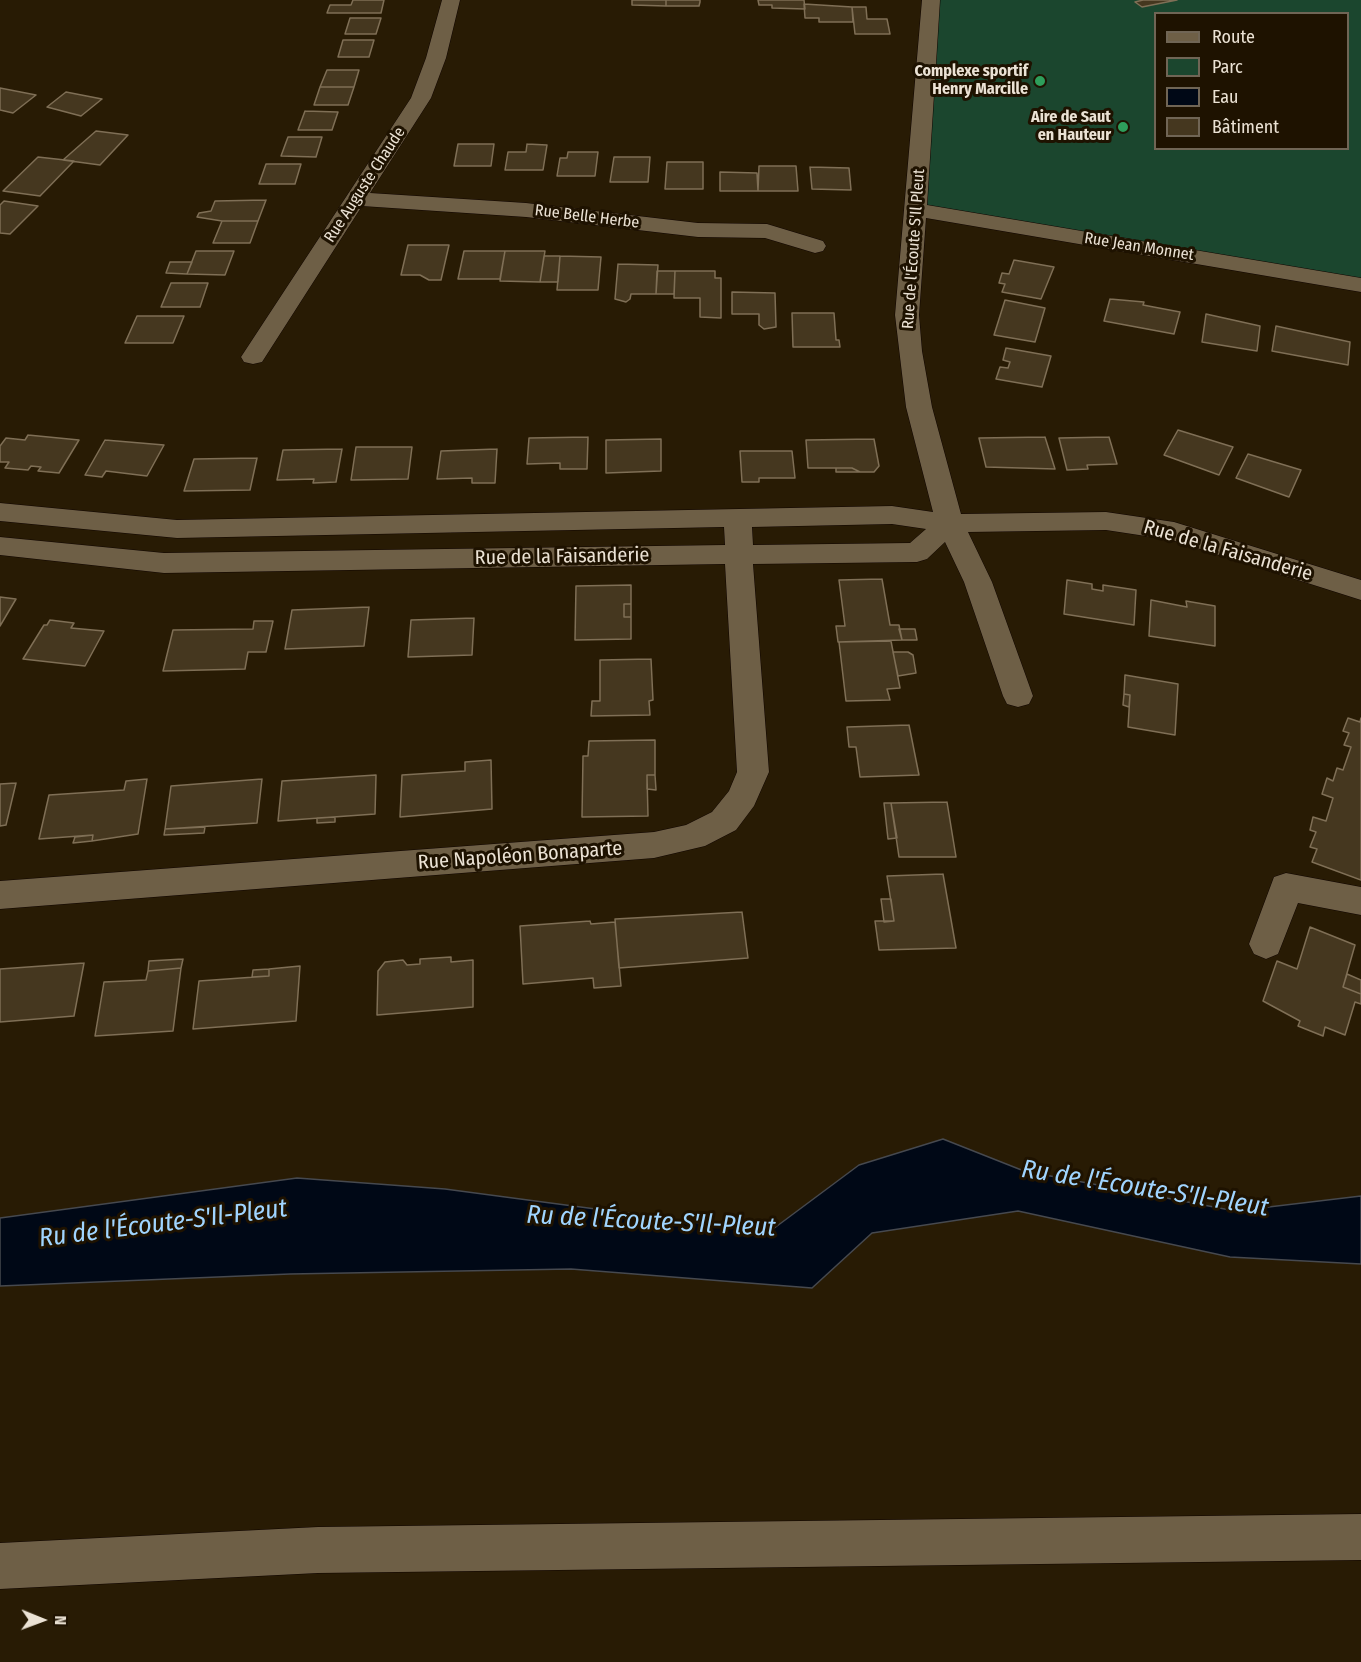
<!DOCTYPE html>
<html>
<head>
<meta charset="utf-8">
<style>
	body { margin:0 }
	#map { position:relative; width:1361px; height:1662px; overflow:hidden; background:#281b04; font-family:"Fira Sans Condensed",sans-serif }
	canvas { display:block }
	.legend { position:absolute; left:1154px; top:12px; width:195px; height:138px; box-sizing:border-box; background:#1e1200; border:2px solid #706555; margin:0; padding:8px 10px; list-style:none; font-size:18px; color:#ebe2d4 }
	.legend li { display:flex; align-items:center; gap:12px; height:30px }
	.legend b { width:30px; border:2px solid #706555 }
	.north { position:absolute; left:12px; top:1590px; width:60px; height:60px; -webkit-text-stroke:4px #1e1200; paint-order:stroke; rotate:91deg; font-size:16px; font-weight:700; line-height:24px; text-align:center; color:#ebe2d4 }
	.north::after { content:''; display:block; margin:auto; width:21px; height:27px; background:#ebe2d4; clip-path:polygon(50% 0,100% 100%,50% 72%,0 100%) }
</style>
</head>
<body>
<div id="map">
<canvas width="1361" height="1662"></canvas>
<ul class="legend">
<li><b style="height:8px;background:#6e5f46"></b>Route</li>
<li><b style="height:16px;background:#1b462e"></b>Parc</li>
<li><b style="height:16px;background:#000816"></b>Eau</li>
<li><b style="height:16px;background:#45371f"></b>Bâtiment</li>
</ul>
<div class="north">N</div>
</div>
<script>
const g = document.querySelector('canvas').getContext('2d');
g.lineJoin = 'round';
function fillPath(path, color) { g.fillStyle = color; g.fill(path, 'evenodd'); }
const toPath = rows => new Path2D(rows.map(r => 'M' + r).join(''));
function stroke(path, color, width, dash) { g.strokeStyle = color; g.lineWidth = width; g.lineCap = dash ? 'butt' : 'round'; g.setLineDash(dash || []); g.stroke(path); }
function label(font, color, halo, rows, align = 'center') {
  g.font = font + ' "Fira Sans Condensed",sans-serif'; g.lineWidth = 6; g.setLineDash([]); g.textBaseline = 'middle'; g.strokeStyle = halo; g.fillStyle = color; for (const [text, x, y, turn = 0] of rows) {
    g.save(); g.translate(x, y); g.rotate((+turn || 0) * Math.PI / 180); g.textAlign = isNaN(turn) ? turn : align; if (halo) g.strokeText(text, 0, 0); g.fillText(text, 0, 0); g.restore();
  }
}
const green = toPath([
	[931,0,1361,0,1361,285,916,210],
	[1156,14,1348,14,1348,148,1156,148]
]);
const water = toPath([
	[943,1139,1024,1171,1235,1211,1361,1196,1361,1264,1230,1257,1018,1211,872,1233,812,1288,571,1269,290,1274,0,1286,0,1218,297,1178,445,1189,769,1232,859,1165,943,1139]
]);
const building = toPath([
	[353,0,384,0,381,13,327,13,330,5,351,5,353,0],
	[632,0,666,0,666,6,632,5,632,0],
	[666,0,700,0,700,2,699,6,666,6,666,0],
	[758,0,804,0,805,9,772,8,772,5,759,5,758,0],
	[1143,0,1177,0,1142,7,1135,2,1143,0],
	[804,4,852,7,853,22,819,22,819,18,805,18,804,4],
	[852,7,866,7,867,19,887,19,890,34,855,34,852,7],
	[350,18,381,18,376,34,345,34,350,18],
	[343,40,374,40,369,57,338,57,343,40],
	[327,70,359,70,354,87,320,87,327,70],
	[320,87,354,87,348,105,314,105,320,87],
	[0,88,36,95,13,113,0,110,0,88],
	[66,92,102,99,81,116,47,107,66,92],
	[305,111,338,112,332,130,298,130,305,111],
	[96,131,128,135,100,165,63,160,96,131],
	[288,137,322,137,316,157,281,156,288,137],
	[458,144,494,144,491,166,454,166,458,144],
	[527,144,547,145,543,170,505,170,508,152,526,152,527,144],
	[568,152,598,152,595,176,557,176,560,158,567,158,568,152],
	[38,157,74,161,40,196,3,191,38,157],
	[614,157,650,157,648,182,610,182,614,157],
	[667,162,703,162,703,189,665,189,667,162],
	[266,164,301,164,295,184,259,184,266,164],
	[759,166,796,166,798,191,758,191,759,166],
	[810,167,849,168,851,190,812,189,810,167],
	[720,172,757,173,758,191,720,191,720,172],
	[266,200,258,221,222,221,197,217,199,213,211,211,215,201,266,200],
	[4,201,38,206,10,234,0,233,0,205,4,201],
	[222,221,258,221,250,243,213,243,222,221],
	[408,245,449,245,441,280,429,280,420,275,401,275,408,245],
	[196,251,234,251,225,275,187,274,196,251],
	[464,251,505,251,500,279,458,279,464,251],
	[505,251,545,251,540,282,500,281,505,251],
	[544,256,560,256,558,282,540,282,544,256],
	[560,256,601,257,598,290,557,290,560,256],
	[1014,260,1054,267,1041,299,1002,292,1005,284,999,283,1002,273,1009,274,1014,260],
	[170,262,192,262,187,274,166,273,170,262],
	[618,264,658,265,656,294,631,294,630,299,626,302,615,299,618,264],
	[657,271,675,271,674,294,656,294,657,271],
	[675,271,715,271,715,278,721,278,721,318,700,317,700,298,674,298,675,271],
	[171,283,208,283,200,307,161,307,171,283],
	[732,292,775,293,776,327,764,329,759,325,759,314,732,314,732,292],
	[1110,299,1144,302,1143,305,1180,312,1174,334,1104,321,1110,299],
	[1005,300,1045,308,1035,342,994,335,1005,300],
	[792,313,834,313,836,340,839,340,840,347,793,347,792,313],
	[1206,314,1260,326,1257,351,1202,342,1206,314],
	[137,316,184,316,173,343,125,343,137,316],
	[1276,326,1350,342,1348,365,1272,351,1276,326],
	[1006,348,1051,356,1042,387,996,379,1000,367,1008,368,1010,362,1003,360,1006,348],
	[1178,430,1233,447,1219,475,1164,455,1178,430],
	[28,435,79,440,59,473,38,471,41,467,31,466,28,470,5,468,9,462,0,462,0,446,6,438,25,440,28,435],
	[588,437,587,469,560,469,560,463,527,464,529,438,588,437],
	[1045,437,1055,469,986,467,979,438,1045,437],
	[1109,437,1117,464,1087,465,1088,469,1067,470,1059,438,1109,437],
	[661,439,661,471,606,473,606,440,661,439],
	[874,439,879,466,874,472,860,472,852,468,808,468,806,440,874,439],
	[105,440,164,445,147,476,106,471,102,477,85,475,105,440],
	[356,447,412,447,408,479,351,480,356,447],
	[342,449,336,482,313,483,314,479,277,480,283,450,342,449],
	[497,449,495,483,472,483,472,478,437,479,441,451,497,449],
	[740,451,792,451,795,478,759,478,759,482,742,482,740,451],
	[1248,454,1301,470,1289,497,1236,478,1248,454],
	[257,458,250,490,184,491,194,459,257,458],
	[836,468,852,468,860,472,836,472,836,468],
	[882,579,890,625,899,625,902,640,838,642,836,626,845,626,839,580,882,579],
	[1067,580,1092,584,1092,589,1103,591,1103,585,1136,590,1134,625,1064,614,1067,580],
	[631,585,631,604,624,604,624,617,631,617,631,639,575,640,576,586,631,585],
	[0,597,16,599,0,626,0,597],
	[1151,600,1187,607,1186,601,1215,606,1215,646,1149,636,1151,600],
	[624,604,631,604,631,617,624,617,624,604],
	[369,607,364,646,285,649,292,610,369,607],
	[474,618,472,655,408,657,411,620,474,618],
	[50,620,74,623,71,628,104,631,85,666,23,659,44,625,47,625,50,620],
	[254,621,273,621,266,652,248,652,245,669,163,671,173,630,253,629,254,621],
	[899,629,915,629,917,640,902,640,899,629],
	[891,641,900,688,887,689,890,700,846,701,839,642,891,641],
	[893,652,908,652,913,655,916,673,898,676,893,652],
	[651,659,653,700,649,701,650,715,591,716,592,701,600,701,600,660,651,659],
	[1125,675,1178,684,1175,735,1128,727,1130,695,1124,694,1125,675],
	[1124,694,1130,695,1129,707,1123,705,1124,694],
	[1348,718,1360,722,1361,718,1361,880,1312,862,1317,849,1310,847,1316,832,1310,830,1313,817,1326,821,1333,798,1322,794,1327,778,1333,781,1337,768,1343,770,1351,747,1344,745,1349,733,1343,731,1348,718],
	[909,725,919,775,860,777,856,747,849,747,847,727,909,725],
	[655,740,655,775,647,775,648,816,582,817,583,756,588,756,589,741,655,740],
	[491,760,492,809,400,817,402,775,465,771,465,762,491,760],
	[376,775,375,814,278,821,282,781,376,775],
	[647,775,655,775,656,790,647,789,647,775],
	[147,779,138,834,92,841,93,835,39,839,49,795,124,790,126,781,147,779],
	[262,779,257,823,165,829,171,786,262,779],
	[16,783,6,825,0,826,0,784,16,783],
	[947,802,956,857,899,857,891,803,947,802],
	[884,803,891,803,897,838,888,839,884,803],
	[335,817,335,822,317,823,317,818,335,817],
	[205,827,204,833,164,835,165,829,205,827],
	[93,835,92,841,73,843,75,837,93,835],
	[943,874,956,948,879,950,875,921,894,921,887,876,943,874],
	[881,899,891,899,894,921,884,922,881,899],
	[742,912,748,958,619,968,615,919,742,912],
	[590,921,591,924,615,922,621,986,594,988,593,978,523,984,520,926,590,921],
	[1310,927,1355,945,1343,987,1361,994,1361,1004,1355,1002,1345,1035,1325,1027,1323,1036,1298,1026,1300,1021,1263,1001,1277,961,1297,969,1310,927],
	[451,957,451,962,473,960,473,1007,377,1015,378,971,385,962,403,960,407,965,420,964,420,959,451,957],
	[183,959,181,968,148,971,149,961,183,959],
	[84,963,74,1016,0,1022,0,969,84,963],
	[300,966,296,1021,193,1029,199,981,269,976,269,969,300,966],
	[181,968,173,1031,95,1036,104,982,146,980,148,971,181,968],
	[269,969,269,976,252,977,253,970,269,969],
	[1347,974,1361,980,1361,994,1343,987,1347,974]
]);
const minor = toPath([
	[442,0,460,0,446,58,431,98,370,193,526,203,698,223,767,224,823,241,826,246,823,251,815,253,765,238,698,237,526,217,362,206,262,362,253,364,244,362,241,357,411,98,426,58,442,0],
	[922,0,940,0,927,205,1361,278,1361,292,926,218,919,315,922,351,932,407,961,514,1106,512,1174,522,1361,580,1361,600,1172,540,1106,530,968,532,992,582,1033,696,1029,704,1018,707,1007,704,1003,696,964,582,945,542,927,559,917,562,753,564,769,772,754,806,736,830,705,846,654,858,0,909,0,881,654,832,686,825,712,812,729,791,737,772,725,564,164,573,0,555,0,537,164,553,725,545,724,527,177,538,0,521,0,503,177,520,892,506,933,512,906,407,895,315,922,0],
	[892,524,926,529,910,543,753,545,752,527,892,524],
	[1286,873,1361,887,1361,915,1298,903,1278,954,1266,959,1254,954,1249,944,1274,877,1286,873]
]);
const secondary = toPath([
	[1361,1514,1361,1560,318,1573,0,1589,0,1543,318,1527,1361,1514]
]);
const markers = [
	[1040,81,6,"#2e9e5b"],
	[1123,127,6,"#2e9e5b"]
];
const farPoinames = [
	["Complexe sportif",1028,72],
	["Henry Marcille",1028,90],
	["Aire de Saut",1111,118],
	["en Hauteur",1111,136]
];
const farStreetnames = [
	["Rue Auguste Chaude",365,185,-57],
	["Rue Belle Herbe",587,217,7],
	["Rue Jean Monnet",1139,247,9],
	["Rue de l'Écoute S'Il Pleut",914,249,-86]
];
const streetNames = [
	["Rue de la Faisanderie",1228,551,16],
	["Rue de la Faisanderie",562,557,-1],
	["Rue Napoléon Bonaparte",520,856,-4]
];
const nearWaternames = [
	["Ru de l'Écoute-S'Il-Pleut",1145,1189,9],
	["Ru de l'Écoute-S'Il-Pleut",651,1222,3],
	["Ru de l'Écoute-S'Il-Pleut",163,1224,-7]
];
fillPath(green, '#1b462e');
fillPath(water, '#000816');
stroke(water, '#46494f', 1.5);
fillPath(building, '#45371f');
stroke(building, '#7f6f56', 1.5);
stroke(minor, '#100500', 1);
stroke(secondary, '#100500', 1);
fillPath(minor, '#6e5f46');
fillPath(secondary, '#6e5f46');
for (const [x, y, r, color] of markers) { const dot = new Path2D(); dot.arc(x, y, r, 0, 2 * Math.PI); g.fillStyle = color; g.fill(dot); stroke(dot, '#1e1200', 2); }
label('bold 16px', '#ebe2d4', '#1e1200', farPoinames, 'right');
label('16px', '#ebe2d4', '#1e1200', farStreetnames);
label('20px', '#ebe2d4', '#1e1200', streetNames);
label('italic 26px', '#a0d5ff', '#1e1200', nearWaternames);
</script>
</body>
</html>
